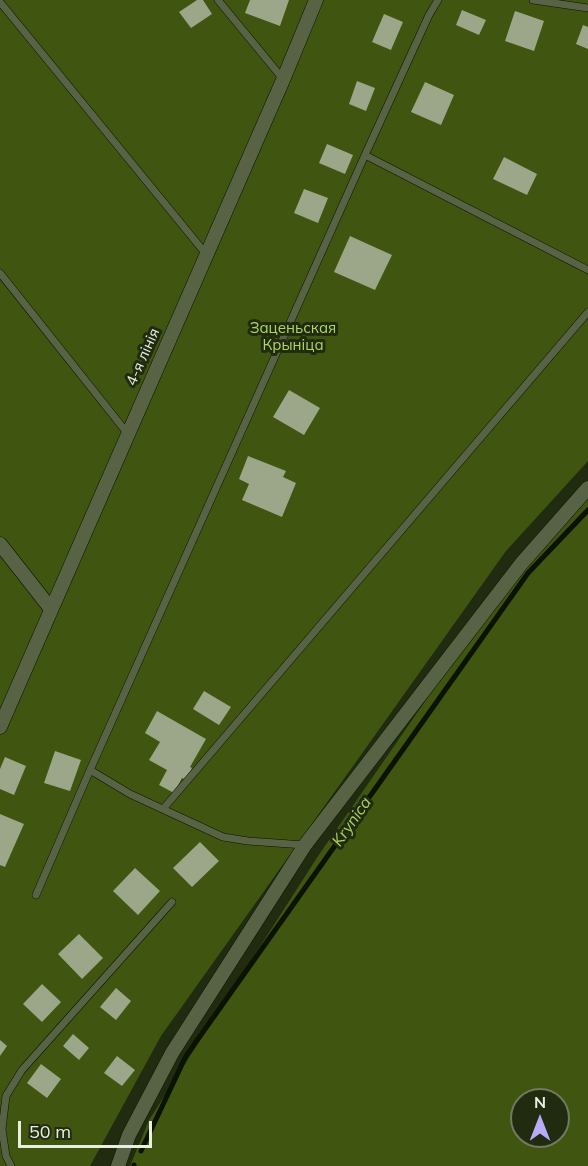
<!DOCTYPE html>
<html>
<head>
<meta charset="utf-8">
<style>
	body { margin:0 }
	#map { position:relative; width:588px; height:1166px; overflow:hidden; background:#212b10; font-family:Mulish,sans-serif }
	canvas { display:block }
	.north { position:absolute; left:510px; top:1088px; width:60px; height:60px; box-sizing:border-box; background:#212b10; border:2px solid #717963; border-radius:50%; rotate:0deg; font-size:16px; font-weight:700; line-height:24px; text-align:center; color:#e8efdf }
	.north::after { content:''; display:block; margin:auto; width:21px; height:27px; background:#b8abf7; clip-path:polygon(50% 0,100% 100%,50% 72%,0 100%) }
	.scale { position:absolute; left:18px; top:1121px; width:134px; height:27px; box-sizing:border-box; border:3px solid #e8efdf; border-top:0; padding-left:8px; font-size:18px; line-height:21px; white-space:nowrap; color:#e8efdf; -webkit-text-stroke:4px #212b10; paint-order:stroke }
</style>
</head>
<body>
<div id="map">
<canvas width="588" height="1166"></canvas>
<div class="north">N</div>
<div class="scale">50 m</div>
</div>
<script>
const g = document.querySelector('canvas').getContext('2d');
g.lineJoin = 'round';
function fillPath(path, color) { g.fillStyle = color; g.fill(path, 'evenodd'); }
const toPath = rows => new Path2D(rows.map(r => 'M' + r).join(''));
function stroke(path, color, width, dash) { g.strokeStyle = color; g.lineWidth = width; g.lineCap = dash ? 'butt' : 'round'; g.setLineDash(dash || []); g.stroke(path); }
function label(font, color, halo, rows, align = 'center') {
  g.font = font + ' Mulish,sans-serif'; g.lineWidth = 6; g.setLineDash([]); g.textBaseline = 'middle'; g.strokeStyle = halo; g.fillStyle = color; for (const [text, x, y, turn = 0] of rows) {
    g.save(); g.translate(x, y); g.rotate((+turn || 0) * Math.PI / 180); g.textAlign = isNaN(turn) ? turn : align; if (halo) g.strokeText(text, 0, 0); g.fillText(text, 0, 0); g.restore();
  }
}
const green = toPath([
	[0,0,588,0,588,461,506,551,161,1036,90,1166,0,1166],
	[588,489,588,1166,130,1166,149,1120,318,856,518,567],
	[522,1100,558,1100,558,1136,522,1136]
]);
const stream = toPath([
	[141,1151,186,1056,528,573,588,510],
	[134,1166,134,1165]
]);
const building = toPath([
	[197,0,203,0,212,14,191,28,179,12],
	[250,0,289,0,280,26,245,13],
	[462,10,486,20,479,35,456,25],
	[515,11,544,21,534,51,505,41],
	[384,14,403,22,391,50,372,42],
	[583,25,588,27,588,49,576,44],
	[357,81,375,88,366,111,349,104],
	[425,82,454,95,441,125,411,112],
	[327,144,353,155,345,174,319,163],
	[504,157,537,174,527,195,493,179],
	[304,189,328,198,318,223,294,213],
	[350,236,392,255,375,290,334,272],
	[289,390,320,408,304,435,273,417],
	[248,456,286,471,283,477,296,483,282,517,242,500,249,484,239,479],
	[204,691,231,707,219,725,193,709],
	[157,711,206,739,190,767,192,768,186,780,182,778,174,793,159,785,167,770,149,760,160,742,145,733],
	[55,751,81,760,70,791,44,783],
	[5,757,26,766,14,795,0,789,0,769],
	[0,814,24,824,5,867,0,865],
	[200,842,219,861,192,887,173,868],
	[135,868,160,891,138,915,113,891],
	[79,934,103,958,82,979,58,954],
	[42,984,61,1002,42,1022,23,1004],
	[116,988,131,1001,116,1020,100,1007],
	[73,1034,89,1048,79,1060,63,1046],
	[0,1040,7,1046,0,1056],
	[117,1056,135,1070,122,1086,104,1073],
	[41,1064,61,1079,47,1098,27,1083]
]);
const lane = toPath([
	[218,0,283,79],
	[533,0,588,8],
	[0,2,206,254],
	[365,155,588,270],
	[0,273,128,434],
	[90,770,130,794,223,837,248,841,304,845],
	[163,809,588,312],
	[36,895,90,770,365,155,429,15,438,0],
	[11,1166,6,1156,2,1129,6,1096,22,1070,172,902]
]);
const street = toPath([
	[0,544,51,609],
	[0,727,283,80,316,0],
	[118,1166,129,1135,172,1053,305,845,521,564,588,488]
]);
const parkNames = [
	["Заценьская",293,328],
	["Крыніца",293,345]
];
const streetNames = [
	["4-я лінія",143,357,-66]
];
const waterNames = [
	["Krynica",352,822,-55]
];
fillPath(green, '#3f5510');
stroke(stream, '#0b1300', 5);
fillPath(building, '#9ba788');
stroke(lane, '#0b1300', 8);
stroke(street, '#0b1300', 15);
stroke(lane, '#586346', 7);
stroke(street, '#586346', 14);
label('15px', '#aed663', '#212b10', parkNames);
label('15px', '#e8efdf', '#212b10', streetNames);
label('italic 16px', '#aad25f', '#212b10', waterNames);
</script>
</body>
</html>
